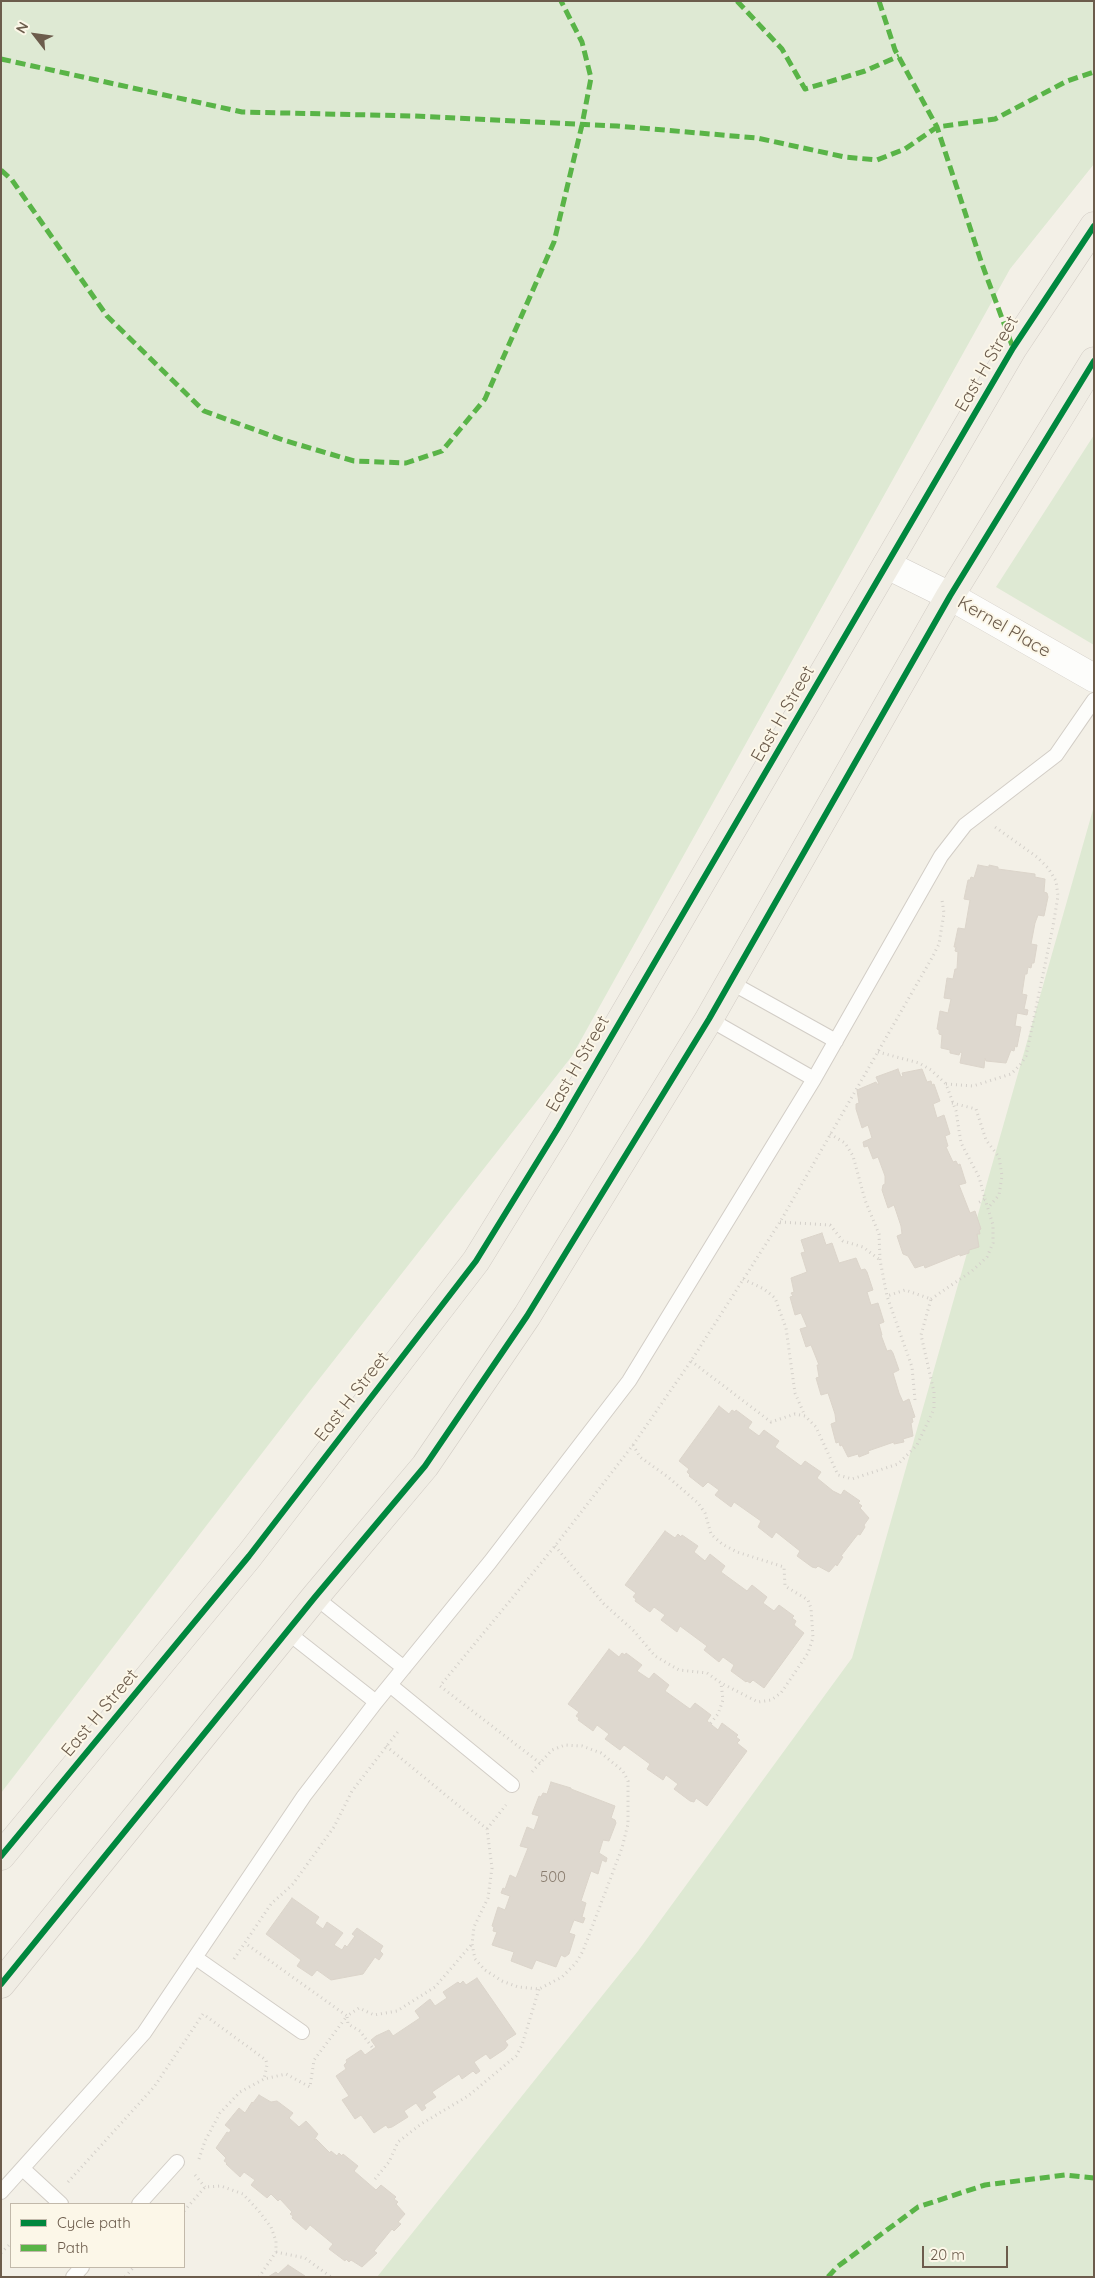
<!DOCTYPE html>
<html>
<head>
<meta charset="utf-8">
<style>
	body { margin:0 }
	#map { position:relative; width:1095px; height:2278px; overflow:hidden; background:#f3f0e7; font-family:Quicksand,sans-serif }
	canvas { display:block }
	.frame { position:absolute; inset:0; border:2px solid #6c5c4c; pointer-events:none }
	.legend { position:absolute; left:10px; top:2203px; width:175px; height:65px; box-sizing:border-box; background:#fcf7e8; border:1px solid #c2b9aa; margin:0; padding:6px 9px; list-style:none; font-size:15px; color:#6c5c4c }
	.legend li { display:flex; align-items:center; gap:10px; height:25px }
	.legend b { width:25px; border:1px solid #c2b9aa }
	.north { position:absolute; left:10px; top:10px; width:50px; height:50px; -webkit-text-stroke:4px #fcf7e8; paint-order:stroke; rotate:300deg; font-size:14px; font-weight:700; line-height:20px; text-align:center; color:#6c5c4c }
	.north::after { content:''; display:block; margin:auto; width:18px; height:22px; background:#6c5c4c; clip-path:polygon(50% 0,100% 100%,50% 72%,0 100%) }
	.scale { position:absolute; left:922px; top:2246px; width:86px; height:22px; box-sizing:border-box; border:2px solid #6c5c4c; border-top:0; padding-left:6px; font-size:15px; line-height:18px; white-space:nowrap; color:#6c5c4c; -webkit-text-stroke:4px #fcf7e8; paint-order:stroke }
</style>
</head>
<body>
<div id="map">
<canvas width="1095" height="2278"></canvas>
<div class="frame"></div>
<ul class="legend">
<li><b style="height:6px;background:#00873e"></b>Cycle path</li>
<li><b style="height:6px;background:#59b447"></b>Path</li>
</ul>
<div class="north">N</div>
<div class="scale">20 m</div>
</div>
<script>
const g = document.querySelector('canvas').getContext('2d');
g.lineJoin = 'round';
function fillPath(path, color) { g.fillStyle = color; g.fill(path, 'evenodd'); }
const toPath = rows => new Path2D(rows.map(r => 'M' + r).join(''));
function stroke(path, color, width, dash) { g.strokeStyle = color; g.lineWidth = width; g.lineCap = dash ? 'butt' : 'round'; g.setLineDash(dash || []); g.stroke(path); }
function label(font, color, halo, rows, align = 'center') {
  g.font = font + ' Quicksand,sans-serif'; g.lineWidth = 4; g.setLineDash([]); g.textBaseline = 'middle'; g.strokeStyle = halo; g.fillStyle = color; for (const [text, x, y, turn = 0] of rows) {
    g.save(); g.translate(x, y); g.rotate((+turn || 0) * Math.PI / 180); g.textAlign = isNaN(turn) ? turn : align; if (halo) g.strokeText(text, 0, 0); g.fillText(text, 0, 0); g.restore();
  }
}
const green = toPath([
	[1,1,1094,1,1094,164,1010,269,572,1056,309,1392,1,1793],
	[1094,435,1094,645,996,587],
	[1094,806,1094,2277,377,2277,638,1951,852,1658]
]);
const building = toPath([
	[978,865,989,867,989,865,998,867,998,869,1035,874,1035,877,1045,879,1044,892,1047,893,1048,897,1044,916,1038,915,1035,923,1031,944,1037,945,1034,963,1032,963,1031,968,1028,967,1027,974,1025,974,1022,994,1027,995,1024,1009,1028,1010,1027,1015,1017,1013,1015,1026,1021,1027,1017,1047,1015,1046,1014,1051,1011,1050,1006,1063,986,1061,985,1058,984,1068,960,1063,962,1053,960,1052,959,1055,950,1053,950,1050,941,1048,942,1035,939,1034,939,1030,937,1029,940,1011,948,1013,951,999,944,998,947,978,953,979,955,969,957,969,958,952,955,951,956,947,954,947,958,928,965,929,970,900,964,899,968,880,970,880,971,877,974,878,978,865],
	[898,1069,901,1077,903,1076,902,1073,922,1069,927,1082,931,1081,932,1085,934,1084,940,1101,933,1104,937,1118,944,1115,950,1134,945,1136,948,1146,946,1147,953,1162,956,1161,958,1165,960,1164,966,1183,959,1185,970,1213,975,1211,981,1229,979,1230,980,1234,977,1234,979,1247,969,1250,969,1253,960,1256,960,1254,925,1268,924,1265,915,1268,908,1256,903,1254,897,1236,902,1234,901,1226,894,1205,888,1208,882,1190,883,1185,885,1184,885,1176,878,1157,873,1159,868,1146,864,1147,863,1142,872,1138,868,1125,862,1128,856,1109,856,1104,859,1103,857,1090,876,1082,877,1084,879,1084,876,1077,898,1069],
	[822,1233,826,1245,832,1243,839,1263,856,1258,861,1270,865,1269,867,1272,873,1290,867,1292,871,1305,878,1303,884,1322,879,1324,882,1335,881,1335,887,1351,891,1350,893,1353,899,1370,893,1373,899,1393,903,1402,909,1399,915,1417,912,1418,913,1422,911,1423,913,1436,903,1439,904,1442,894,1444,894,1442,868,1451,869,1453,859,1457,858,1454,848,1457,842,1445,840,1446,839,1442,836,1443,831,1424,836,1422,835,1414,828,1393,821,1395,816,1378,819,1377,817,1365,819,1365,811,1345,806,1347,800,1329,807,1327,801,1313,795,1315,790,1297,793,1296,791,1293,794,1292,791,1278,807,1272,801,1253,805,1252,801,1240,822,1233],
	[719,1406,729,1414,732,1410,735,1412,736,1410,752,1422,748,1428,759,1436,764,1430,779,1441,775,1447,801,1466,805,1461,821,1472,817,1478,833,1491,841,1495,844,1490,860,1501,858,1503,862,1506,860,1508,869,1518,864,1525,865,1527,860,1535,858,1534,841,1556,843,1557,837,1566,836,1564,829,1572,818,1566,816,1568,812,1567,797,1556,800,1551,776,1532,772,1538,758,1527,761,1521,734,1502,731,1507,715,1495,719,1490,708,1482,703,1487,689,1476,690,1475,687,1472,689,1469,679,1461,719,1406],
	[665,1531,675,1538,678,1534,681,1537,682,1535,698,1546,694,1552,705,1561,710,1554,725,1566,721,1572,747,1591,752,1585,767,1597,763,1603,774,1611,779,1605,794,1616,792,1618,796,1621,794,1625,804,1633,764,1688,753,1680,750,1683,747,1681,746,1682,731,1671,734,1665,723,1657,719,1662,704,1650,707,1646,680,1626,677,1632,661,1620,665,1615,654,1607,650,1612,635,1601,636,1599,633,1597,636,1593,625,1585,665,1531],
	[609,1649,619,1657,622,1653,625,1655,626,1653,642,1665,637,1671,649,1679,654,1673,669,1685,665,1691,690,1709,695,1703,711,1715,707,1721,718,1730,722,1723,738,1735,736,1737,740,1740,737,1743,747,1751,707,1806,696,1798,694,1802,690,1801,674,1789,678,1784,666,1775,663,1780,647,1769,650,1764,624,1745,620,1750,605,1739,609,1734,597,1725,593,1731,578,1720,579,1718,576,1716,579,1712,568,1704,609,1649],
	[551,1782,571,1788,571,1789,615,1806,611,1818,615,1820,616,1823,609,1841,603,1840,599,1853,607,1858,606,1862,602,1860,598,1874,591,1871,581,1901,586,1903,582,1917,585,1918,583,1923,574,1920,569,1933,575,1935,569,1954,565,1957,561,1955,556,1967,536,1960,532,1969,511,1961,514,1952,492,1945,497,1932,493,1931,494,1927,492,1926,498,1907,505,1910,510,1896,501,1893,503,1888,505,1889,510,1875,516,1878,528,1848,520,1846,527,1827,534,1830,539,1816,532,1814,539,1796,541,1797,543,1793,547,1794,551,1782],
	[292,1898,319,1917,315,1923,323,1929,327,1922,343,1933,334,1945,342,1950,345,1945,347,1947,355,1936,352,1934,357,1928,383,1946,380,1951,383,1954,379,1960,375,1957,363,1974,331,1980,317,1970,312,1976,297,1966,301,1960,266,1934,292,1898],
	[477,1978,516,2034,505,2041,508,2045,505,2049,490,2059,486,2054,474,2062,480,2071,476,2074,473,2071,462,2079,459,2074,432,2092,436,2097,424,2105,426,2108,422,2111,416,2103,404,2111,408,2117,392,2127,388,2128,386,2125,374,2133,361,2115,355,2119,342,2100,349,2096,336,2076,346,2069,344,2065,347,2062,346,2060,361,2050,365,2055,376,2047,371,2040,376,2036,389,2030,393,2036,420,2018,415,2011,430,1999,435,2006,447,1998,443,1992,458,1982,460,1984,463,1981,466,1985,477,1978],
	[259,2095,271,2102,277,2101,293,2113,289,2118,299,2127,306,2121,318,2134,314,2140,316,2139,330,2153,331,2151,337,2156,339,2153,342,2156,343,2154,358,2166,354,2171,376,2190,381,2185,396,2197,394,2199,398,2202,396,2204,405,2214,398,2222,401,2224,394,2231,392,2229,374,2251,377,2253,362,2267,351,2260,349,2262,346,2259,345,2261,329,2249,333,2244,310,2225,306,2230,292,2218,293,2216,290,2214,292,2212,280,2199,278,2201,271,2194,267,2198,251,2185,255,2180,244,2172,240,2177,226,2164,227,2163,224,2161,226,2158,216,2148,227,2132,229,2133,231,2130,225,2125,239,2108,245,2113,252,2102,253,2103,259,2095],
	[288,2265,305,2276,268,2277,276,2272,278,2274,288,2265]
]);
const path = toPath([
	[878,1052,919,1063,931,1070,946,1084,956,1111,961,1143,979,1177,985,1199,976,1204],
	[946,1084,973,1086,1011,1074,1020,1065,1026,1056,1053,926,1058,896,1056,881,1048,868,1037,857,995,827],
	[952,1103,976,1109,986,1140,999,1157,1002,1176,999,1195,988,1208],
	[830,1134,845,1143,853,1156,865,1200,879,1234,880,1260,887,1296,912,1367,915,1400],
	[780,1222,830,1225,843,1241,863,1247,880,1260],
	[743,1279,764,1289,775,1298,786,1328,795,1393,805,1416],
	[931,1299,972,1271,987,1257,993,1243,993,1225,985,1199],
	[691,1361,771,1422,795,1414,805,1416,816,1427,838,1475,852,1479,898,1464,917,1445,934,1409,934,1392,921,1335,931,1299,905,1290,887,1296],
	[633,1445,640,1457,668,1477,698,1503,705,1513,711,1534,722,1544,737,1552,784,1567,785,1586,808,1600,811,1608,813,1638,808,1653,781,1693,771,1700,758,1702,721,1683],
	[555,1546,604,1604,634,1631,655,1656,679,1670,707,1673,721,1683,723,1700,718,1714,710,1724],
	[386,1746,487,1829,492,1868,488,1898,474,1927,472,1944,475,1959,485,1970,502,1981,518,1987,539,1989,562,1977,576,1963,583,1951,622,1848,628,1824,628,1781,623,1771,601,1753,582,1746,565,1745,552,1750,530,1774],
	[540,1763,440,1686,555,1546,633,1445,691,1361,780,1222,933,956,939,944,944,913,942,900],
	[487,1829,506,1805],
	[234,1959,271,1904,293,1884,334,1827,352,1791,400,1729],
	[372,2047,360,2031,348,2024,347,2016,359,2008,374,2015,397,2011,435,1987,472,1944],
	[199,2159,205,2141,220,2113,240,2092,264,2079,286,2074,310,2087,314,2060,347,2016,245,1943],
	[195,2175,205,2187],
	[375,2179,389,2162,398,2142,421,2124,468,2096,516,2056,522,2045,539,1989],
	[68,2182,154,2087,203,2014,266,2060,267,2065,264,2079],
	[184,2211,205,2187,221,2186,243,2194,258,2210,271,2227,276,2241,276,2252,259,2277],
	[276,2252,305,2258,331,2277],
	[1,2253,11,2243],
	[125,2277,134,2267]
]);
const lane = toPath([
	[730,982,836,1041],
	[709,1019,814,1079],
	[315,1597,404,1668],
	[287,1632,376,1702],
	[390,1685,512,1785],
	[196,1958,302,2032],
	[23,2169,61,2204],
	[1,2192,144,2033,304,1796,376,1702,490,1562,629,1381,814,1079,941,856,965,825,1056,755,1094,700],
	[139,2204,177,2162],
	[73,2277,82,2267]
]);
const street = toPath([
	[887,565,950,596,1094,678]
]);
const primary = toPath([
	[1,1856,249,1556,476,1261,558,1128,1013,348,1094,226],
	[1,1984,315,1597,425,1466,527,1316,709,1019,950,596,1094,361]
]);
const quiet = toPath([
	[737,1,782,49,805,89,865,71,899,56],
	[879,1,895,50,937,127,982,264,1013,348],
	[1,59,242,112,414,116,617,126,757,138,845,157,877,160,905,149,937,127,995,119,1067,81,1094,72],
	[1,170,12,180,107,316,204,411,283,440,354,461,406,463,442,451,485,399,554,242,582,125,591,78,582,42,561,1],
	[828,2277,837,2267,918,2207,985,2185,1065,2175,1094,2178]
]);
const cycleway = toPath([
	[1,1856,249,1556,476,1261,558,1128,1013,348,1094,226],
	[1,1984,315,1597,425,1466,527,1316,709,1019,950,596,1094,361]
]);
const numberNames = [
	["500",553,1877]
];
const streetNames = [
	["East H Street",987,364,-60],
	["Kernel Place",1004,627,30],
	["East H Street",783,714,-60],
	["East H Street",578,1064,-60],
	["East H Street",352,1397,-52],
	["East H Street",100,1713,-50]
];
fillPath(green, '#dee9d3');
fillPath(building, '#ded8cf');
stroke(building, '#dbd4ca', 1);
stroke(lane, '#d2cdc6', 16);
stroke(street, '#d2cdc6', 29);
stroke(primary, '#d2ccc5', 29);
stroke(path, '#d4d0ca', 3, [1, 4]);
stroke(lane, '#fdfdfb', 14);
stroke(street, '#fdfdfb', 28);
stroke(primary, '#f0ede4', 28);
stroke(quiet, '#59b447', 5, [10, 5]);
stroke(cycleway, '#00873e', 6);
label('15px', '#8a7d6f', null, numberNames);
label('18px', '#6c5c4c', '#fcf7e8', streetNames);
</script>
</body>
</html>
